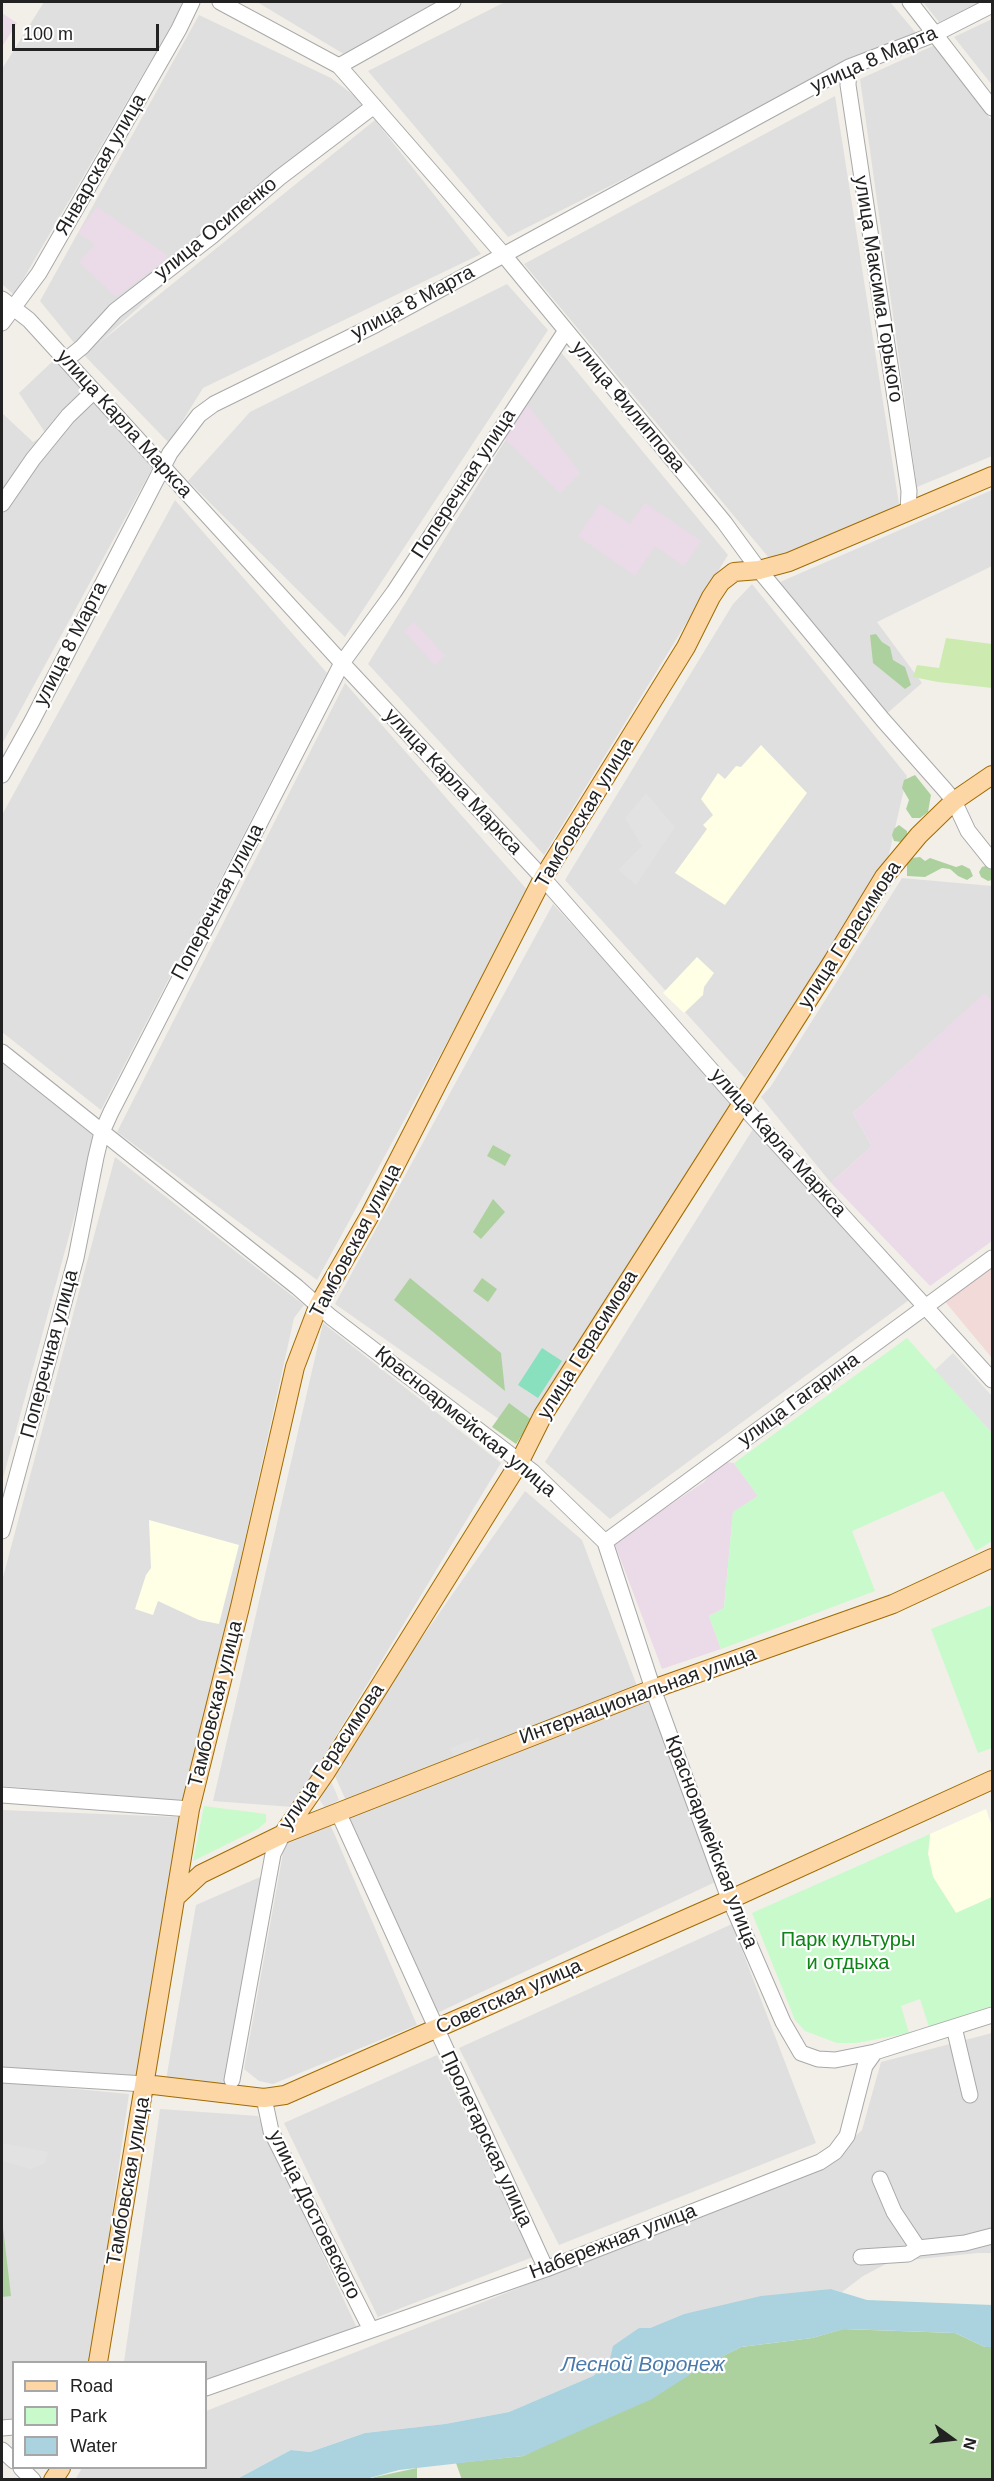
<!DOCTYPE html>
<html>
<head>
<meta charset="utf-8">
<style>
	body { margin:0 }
	#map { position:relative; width:994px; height:2481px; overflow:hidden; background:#f2efe9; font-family:Arial,sans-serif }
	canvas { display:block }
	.frame { position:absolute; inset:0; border:3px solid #222; pointer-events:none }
	.legend { position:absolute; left:12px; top:2361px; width:195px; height:108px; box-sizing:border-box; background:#fff; border:2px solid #a7a7a7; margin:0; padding:8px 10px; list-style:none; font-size:18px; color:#222 }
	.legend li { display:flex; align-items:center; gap:12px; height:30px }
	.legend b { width:30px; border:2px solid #a7a7a7 }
	.north { position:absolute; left:922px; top:2409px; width:60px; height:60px; -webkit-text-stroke:4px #fff; paint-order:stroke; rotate:105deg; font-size:16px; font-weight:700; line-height:24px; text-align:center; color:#222 }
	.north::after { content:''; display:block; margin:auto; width:21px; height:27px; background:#222; clip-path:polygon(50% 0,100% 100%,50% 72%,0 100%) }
	.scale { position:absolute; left:12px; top:24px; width:147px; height:27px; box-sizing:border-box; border:3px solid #222; border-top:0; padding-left:8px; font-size:18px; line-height:21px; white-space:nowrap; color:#222; -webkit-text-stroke:4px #fff; paint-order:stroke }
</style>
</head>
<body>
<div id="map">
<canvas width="994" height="2481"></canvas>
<div class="frame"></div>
<ul class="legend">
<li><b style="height:8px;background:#fcd6a4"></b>Road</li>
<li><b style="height:16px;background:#c8facc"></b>Park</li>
<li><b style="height:16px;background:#aad3df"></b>Water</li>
</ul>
<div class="north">N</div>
<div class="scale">100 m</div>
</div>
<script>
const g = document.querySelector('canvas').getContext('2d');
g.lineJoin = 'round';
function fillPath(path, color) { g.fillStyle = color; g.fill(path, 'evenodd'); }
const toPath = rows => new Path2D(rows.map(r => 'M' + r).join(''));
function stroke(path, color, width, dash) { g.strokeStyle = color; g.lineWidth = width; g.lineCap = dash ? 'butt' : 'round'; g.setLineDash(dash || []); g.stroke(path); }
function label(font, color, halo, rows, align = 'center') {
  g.font = font + ' Arial,sans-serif'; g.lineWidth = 4.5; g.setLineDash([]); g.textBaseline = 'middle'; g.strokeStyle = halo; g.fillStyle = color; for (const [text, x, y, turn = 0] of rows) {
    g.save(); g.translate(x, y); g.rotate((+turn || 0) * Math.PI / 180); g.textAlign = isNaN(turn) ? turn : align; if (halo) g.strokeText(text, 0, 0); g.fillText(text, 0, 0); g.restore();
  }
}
const residential = toPath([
	[44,2,185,2,14,295,2,284,2,69],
	[257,2,449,2,347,56],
	[505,2,890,2,916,33,508,237,368,71],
	[923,2,980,2,939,22],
	[199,15,331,78,365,104,98,344,375,120,481,254,203,388,169,443,84,355,40,301],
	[992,19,992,85,954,37],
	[935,45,992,121,992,456,917,487,860,79],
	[835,96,899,504,774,564,524,264],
	[507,284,548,330,345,637,188,481,250,412],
	[560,351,728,555,544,855,368,664],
	[54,360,153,467,2,744,2,413,33,442,46,434,19,393],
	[992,490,992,566,877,622,922,683,884,716,780,582],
	[175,500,327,673,101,1110,2,1032,2,815],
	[752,584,907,776,887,863,745,1078,565,880,733,604],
	[345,683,529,892,317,1280,117,1132],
	[902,878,992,886,992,1003,985,994,853,1113,872,1146,831,1183,761,1097,771,1086],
	[553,904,732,1100,523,1436,335,1304],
	[2,1062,100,1137,87,1170,2,1482],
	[753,1129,909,1300,610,1519,545,1462],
	[115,1157,304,1305,294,1318,187,1801,2,1786,2,1581],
	[323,1323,501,1463,293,1807,213,1801],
	[525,1491,582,1540,637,1686,347,1803,331,1767],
	[659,1692,726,1877,435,2014,348,1814],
	[2,1810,179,1817,137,2079,2,2069],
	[330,1824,417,2025,273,2084,259,2081,244,2069,285,1842],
	[267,1874,226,2089,166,2080,196,1905],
	[732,1924,816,2143,559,2245,459,2048],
	[992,2033,992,2253,978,2253,890,2262,863,2276,842,2292,831,2289,684,2314,650,2328,639,2328,609,2363,593,2376,509,2412,445,2424,365,2433,310,2452,291,2450,237,2479,75,2480,82,2468,206,2468,206,2411,821,2169,862,2130,881,2062],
	[437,2055,533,2257,378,2317,284,2123],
	[2,2082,129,2094,91,2362,14,2362,13,2425,2,2426],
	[160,2109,258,2116,357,2328,206,2382,206,2362,124,2362]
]);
const commercial = toPath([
	[992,1262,992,1358,942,1298]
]);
const industrial = toPath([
	[2,13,17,23,2,47],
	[97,207,167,255,164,261,116,297,79,262,95,244,78,233],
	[526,403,580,473,560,493,503,437],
	[645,503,701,541,684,566,655,546,635,576,578,536,600,504,630,524],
	[414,622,445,656,435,665,404,631],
	[985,993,992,1003,992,1241,930,1286,831,1183,872,1146,853,1113],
	[725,1462,734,1463,758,1496,733,1513,724,1608,709,1616,721,1649,662,1669,614,1542,704,1482,712,1471]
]);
const education = toPath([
	[761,745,807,793,725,905,675,873,707,829,703,825,713,815,701,799,718,773,725,779,736,766,741,767],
	[697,957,714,973,704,987,703,995,684,1013,663,993],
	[149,1520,239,1545,219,1624,199,1620,158,1601,153,1615,135,1609,146,1575,151,1568],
	[986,1809,992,1827,992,1897,956,1913,933,1877,928,1854,930,1834]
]);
const grass = toPath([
	[946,638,992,644,992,688,938,682,913,677,917,665,939,668]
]);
const forest = toPath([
	[876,634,882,642,890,647,893,660,905,667,911,685,905,689,873,663,870,635],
	[915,775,931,795,928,812,920,818,912,818,906,809,909,800,902,788,904,780],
	[899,825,907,831,907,837,901,842,894,841,892,835,894,829],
	[920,857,925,861,930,858,956,867,962,865,970,869,973,876,967,880,958,876,950,869,942,868,925,877,907,876,907,863,912,858],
	[989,865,992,869,992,880,988,881,981,877,979,872,982,867],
	[493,1145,511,1155,505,1166,487,1156],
	[493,1199,505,1212,481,1239,473,1232],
	[410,1278,501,1353,505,1391,394,1300],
	[482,1278,497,1289,488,1302,473,1291],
	[509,1403,532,1420,516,1444,492,1427],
	[2,2219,11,2296,2,2297],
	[843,2329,955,2333,985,2347,992,2347,992,2479,462,2480,456,2463,523,2456,741,2347,812,2338],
	[417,2468,417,2479,366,2480,375,2477]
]);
const park = toPath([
	[907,1338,992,1433,992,1541,976,1551,943,1491,852,1531,875,1591,721,1649,709,1616,724,1608,733,1512,758,1496,734,1463],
	[992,1605,992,1748,978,1753,931,1629],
	[204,1806,266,1814,266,1822,258,1829,193,1861],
	[930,1834,928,1854,933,1877,956,1913,992,1897,992,2006,929,2027,920,1999,901,2006,909,2033,856,2043,837,2043,805,2031,795,2020,752,1913]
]);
const pitch = toPath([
	[542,1348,562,1361,538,1398,518,1385]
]);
const parking = toPath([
	[646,793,675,827,636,885,618,870,642,846,625,818],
	[953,1353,992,1396,992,1433,935,1370],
	[478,1738,483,1753,456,1763,450,1748],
	[329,1776,339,1800,325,1808,319,1799],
	[2,2143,48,2152,45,2163,31,2169,2,2161]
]);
const water = toPath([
	[831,2289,867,2300,992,2305,992,2347,985,2347,955,2333,844,2329,812,2338,741,2347,700,2368,652,2399,523,2456,399,2470,366,2479,237,2479,291,2450,310,2452,365,2433,445,2424,509,2412,593,2376,609,2363,613,2346,639,2328,650,2328,684,2314,761,2296]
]);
const minor = toPath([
	[220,2,339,66,503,254,724,522,759,570,883,720,945,790,954,801,968,831,992,861],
	[910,2,992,108],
	[339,66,453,2],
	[849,67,848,85,909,491,908,512],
	[2,299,29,320,342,663,543,878,741,1104,992,1380],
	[2,323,39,273,179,29,192,2],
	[66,360,82,347,115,311,212,236,279,178,374,106],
	[2,504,33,459,68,416,94,391],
	[2,775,32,721,170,453,199,415,214,404,375,325,849,67,935,34,992,5],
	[2,1052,297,1287,331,1317,533,1472,605,1542,653,1689,727,1893,783,2022,801,2053,818,2059,835,2060,875,2052,992,2015],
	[2,1531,76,1258,96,1157,102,1132,111,1112,342,663,394,592,565,332],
	[605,1542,992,1258],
	[2,1795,190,1809],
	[338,1812,546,2269],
	[954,2027,970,2095],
	[2,2075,145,2084],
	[232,2080,273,1854,283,1834],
	[264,2098,271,2131,371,2330],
	[880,2179,894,2212,918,2248],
	[861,2257,908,2254,918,2248,965,2243,992,2236],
	[206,2388,546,2269,820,2162,835,2152,847,2136,865,2066,875,2052],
	[2,2428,14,2427],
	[2,2450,14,2461],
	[21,2468,33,2480]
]);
const major = toPath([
	[283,1834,326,1772,519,1463,543,1415,833,961,884,877,919,835,954,801,992,775],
	[175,1898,201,1874,283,1834,653,1689,893,1604,992,1558],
	[145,2084,264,2098,285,2095,731,1899,992,1780],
	[98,2362,190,1809,240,1607,295,1367,319,1304,370,1215,543,878,686,647,711,597,721,582,734,572,759,570,789,562,992,476],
	[53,2480,61,2468]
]);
const streetNames = [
	["улица 8 Марта",874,60,-24],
	["Январская улица",101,165,-60],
	["улица Осипенко",216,229,-39],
	["улица Максима Горького",878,289,81],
	["улица 8 Марта",413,303,-28],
	["улица Филиппова",628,407,50],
	["улица Карла Маркса",124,424,48],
	["Поперечная улица",464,484,-57],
	["улица 8 Марта",71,644,-63],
	["улица Карла Маркса",453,782,47],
	["Тамбовская улица",585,813,-59],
	["Поперечная улица",218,902,-62],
	["улица Герасимова",850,935,-57],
	["улица Карла Маркса",778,1143,48],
	["Тамбовская улица",356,1241,-62],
	["улица Герасимова",588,1345,-58],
	["Поперечная улица",50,1354,-75],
	["улица Гагарина",799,1400,-36],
	["Красноармейская улица",465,1422,39],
	["Интернациональная улица",638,1696,-20],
	["Тамбовская улица",216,1704,-76],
	["улица Герасимова",332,1757,-56],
	["Красноармейская улица",711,1842,69],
	["Советская улица",509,1997,-24],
	["Пролетарская улица",486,2139,65],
	["Тамбовская улица",129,2181,-80],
	["улица Достоевского",314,2215,64],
	["Набережная улица",613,2242,-21]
];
const parkNames = [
	["Парк культуры",848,1940],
	["и отдыха",848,1963]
];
const waterNames = [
	["Лесной Воронеж",643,2365]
];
fillPath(residential, '#e0dfdf');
fillPath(commercial, '#f2dad9');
fillPath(industrial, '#ebdbe8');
fillPath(education, '#ffffe5');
fillPath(grass, '#cdebb0');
fillPath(forest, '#add19e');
fillPath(park, '#c8facc');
fillPath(pitch, '#88e0be');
fillPath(parking, '#e2e2e2');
fillPath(water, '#aad3df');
stroke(minor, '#a9a9a9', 17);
stroke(major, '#a06b00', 20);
stroke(minor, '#fff', 15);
stroke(major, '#fcd6a4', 18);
label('20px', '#222', '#fff', streetNames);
label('20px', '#0c8416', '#fff', parkNames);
label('italic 21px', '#4a7aab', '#fff', waterNames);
</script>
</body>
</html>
